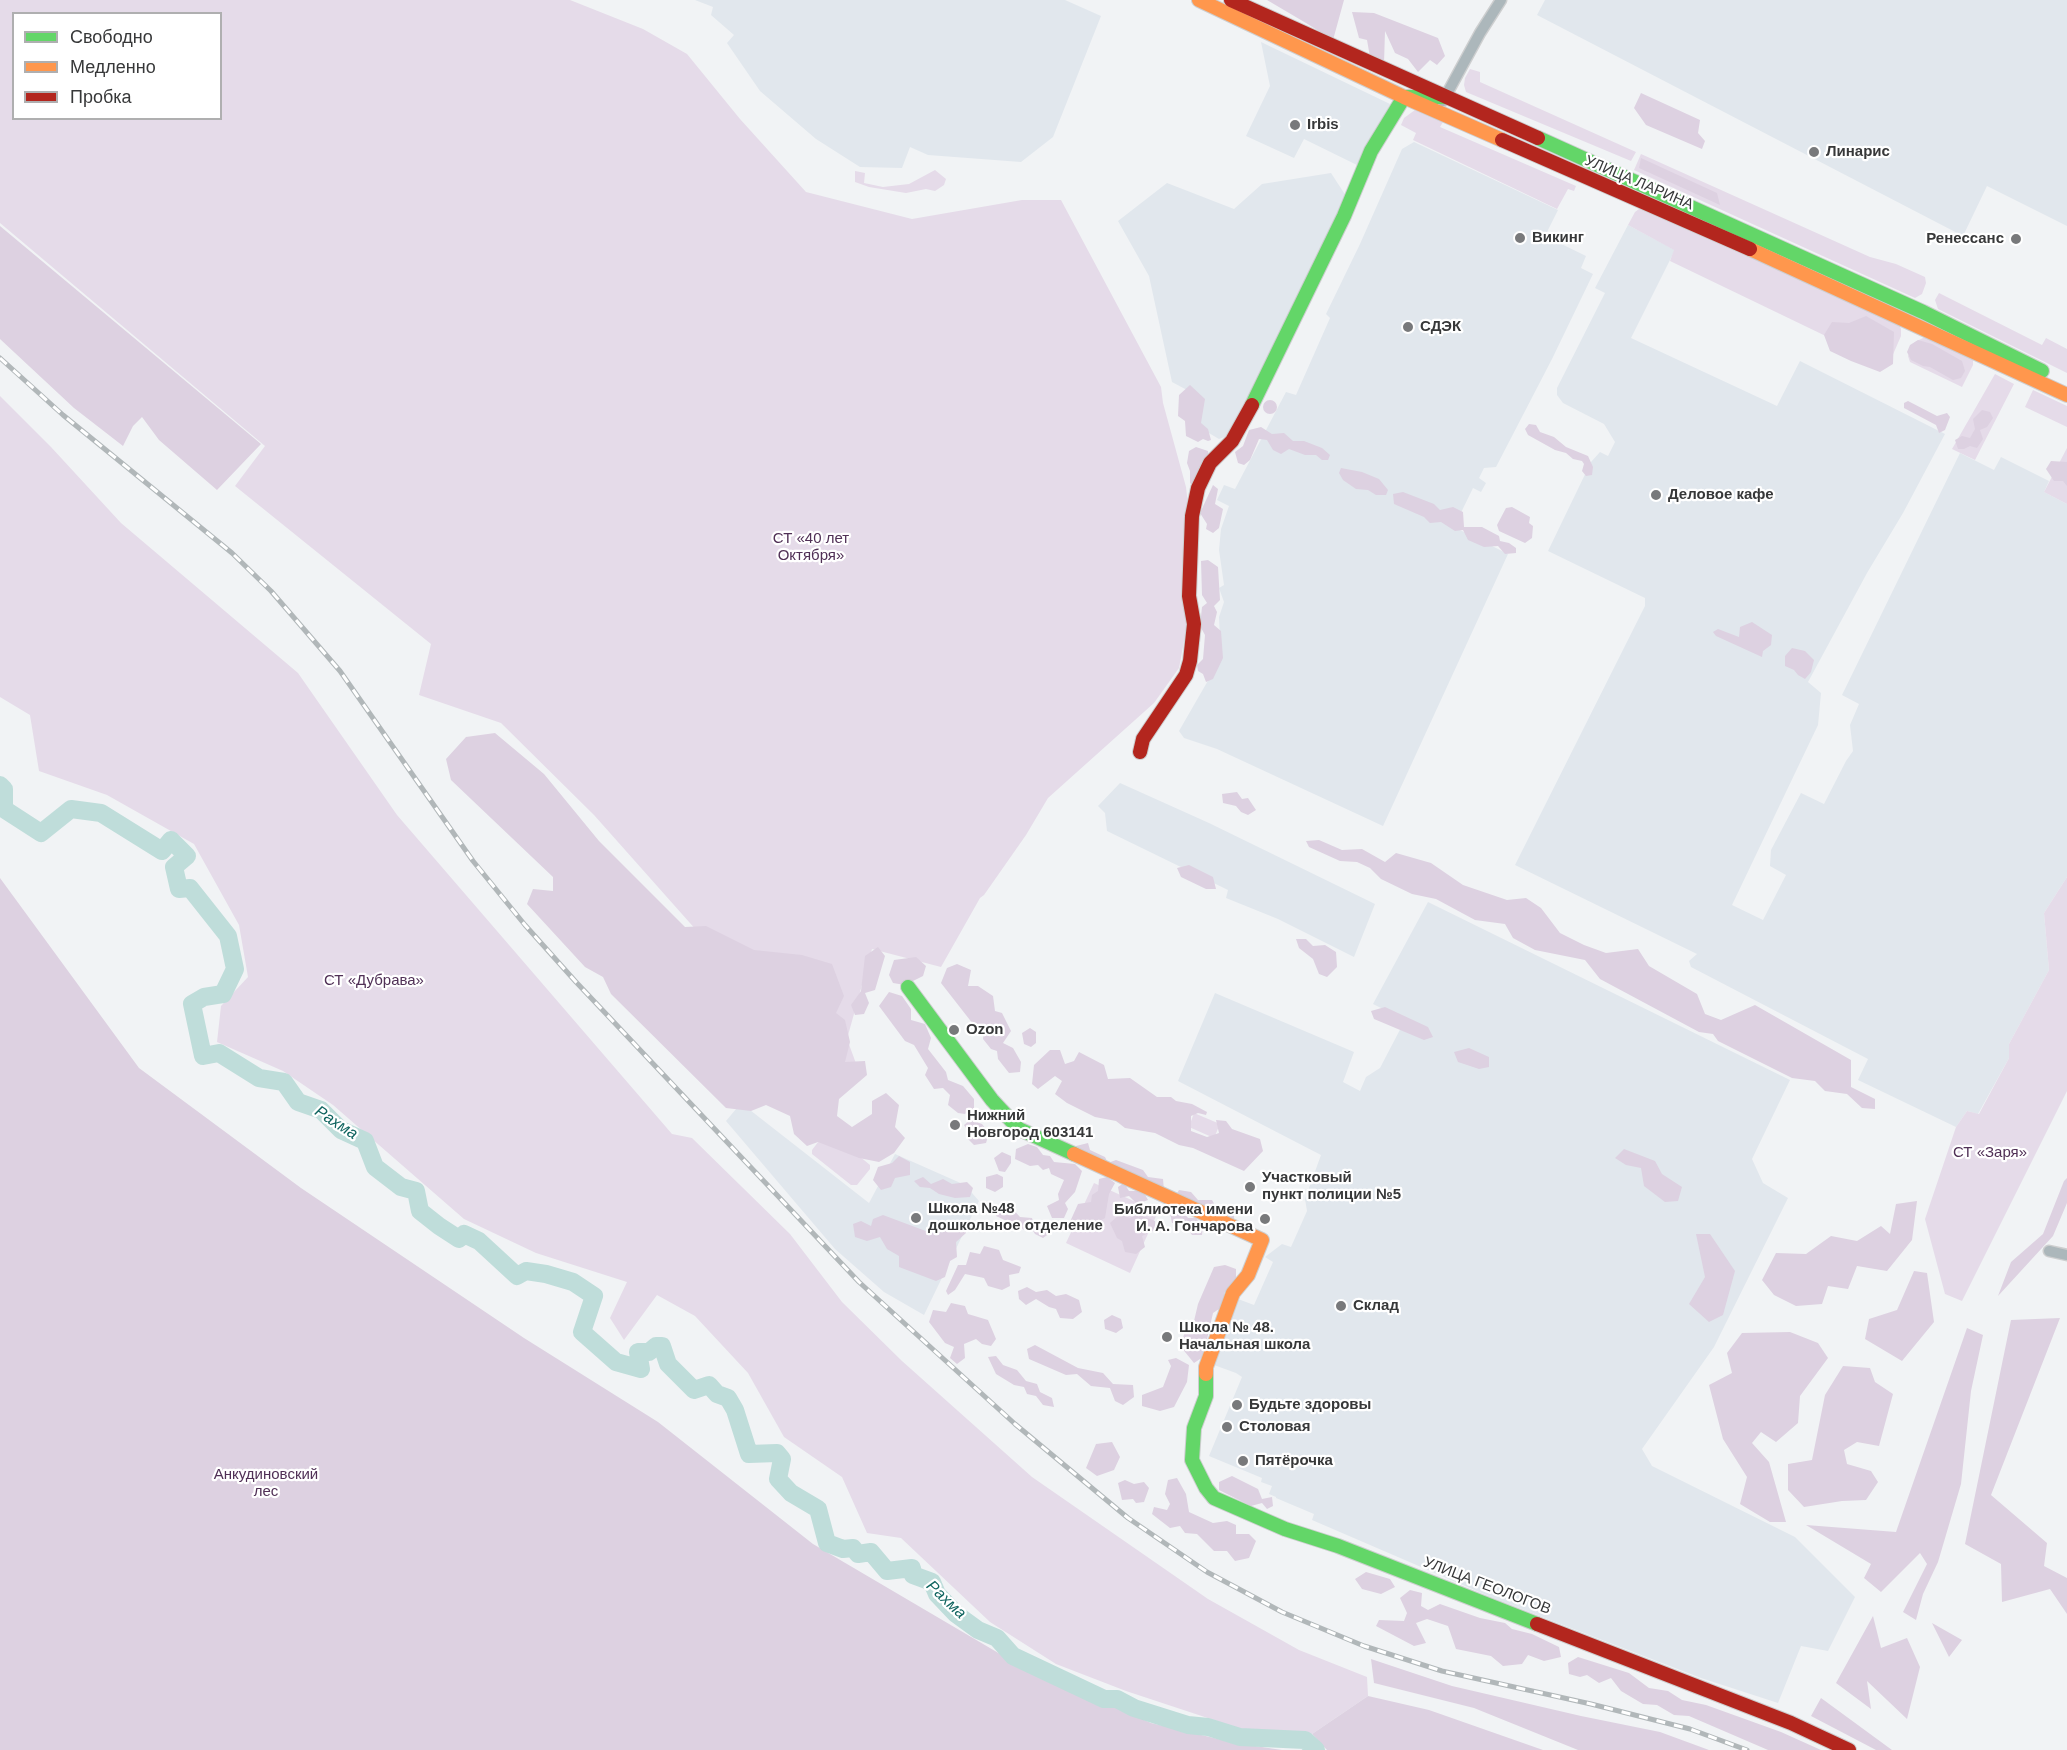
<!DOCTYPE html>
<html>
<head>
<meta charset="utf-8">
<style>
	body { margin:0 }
	#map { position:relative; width:2067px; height:1750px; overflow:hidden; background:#f1f3f5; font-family:Arial,sans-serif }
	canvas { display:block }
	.legend { position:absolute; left:12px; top:12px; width:210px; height:108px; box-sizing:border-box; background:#fff; border:2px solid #afafb0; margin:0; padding:8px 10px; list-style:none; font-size:18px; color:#373839 }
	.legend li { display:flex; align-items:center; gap:12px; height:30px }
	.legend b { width:30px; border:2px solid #afafb0 }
</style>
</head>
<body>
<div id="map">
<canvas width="2067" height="1750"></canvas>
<ul class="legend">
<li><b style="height:8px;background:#63d668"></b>Свободно</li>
<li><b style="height:8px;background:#ff974d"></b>Медленно</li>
<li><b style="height:8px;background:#b3261e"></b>Пробка</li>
</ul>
</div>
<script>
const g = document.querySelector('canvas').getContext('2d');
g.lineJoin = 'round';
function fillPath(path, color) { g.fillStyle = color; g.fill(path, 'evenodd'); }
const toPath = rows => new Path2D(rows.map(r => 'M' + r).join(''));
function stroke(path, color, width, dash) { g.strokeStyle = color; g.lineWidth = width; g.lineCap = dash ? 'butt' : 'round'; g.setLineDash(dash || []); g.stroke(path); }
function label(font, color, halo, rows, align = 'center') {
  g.font = font + ' Arial,sans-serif'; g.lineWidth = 4.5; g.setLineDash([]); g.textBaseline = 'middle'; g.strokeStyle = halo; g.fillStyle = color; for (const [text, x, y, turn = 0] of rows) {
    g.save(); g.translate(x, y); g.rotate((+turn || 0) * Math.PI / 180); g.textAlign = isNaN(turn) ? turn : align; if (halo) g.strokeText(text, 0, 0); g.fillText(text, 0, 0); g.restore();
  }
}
const built = toPath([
	[695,0,1065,0,1101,16,1053,137,1021,162,928,155,910,147,902,168,860,167,816,139,760,91,727,43,734,35,711,15,713,7],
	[1545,0,2067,0,2067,226,1987,186,1963,236,1537,15],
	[1261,42,1390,104,1359,166,1304,139,1294,158,1246,136,1270,86],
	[1414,142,1558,210,1545,236,1586,256,1581,268,1593,274,1552,359,1496,467,1484,468,1479,478,1486,483,1481,492,1473,488,1454,527,1508,554,1383,826,1217,749,1184,738,1179,731,1221,658,1219,617,1224,602,1219,588,1224,585,1219,550,1221,529,1229,506,1217,500,1224,485,1235,489,1286,392,1296,395,1330,318,1326,314,1360,244,1402,149],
	[1331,173,1346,196,1233,434,1219,439,1197,426,1202,398,1172,382,1149,276,1118,221,1167,183,1234,209,1262,184],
	[1628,225,1675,250,1631,338,1777,406,1800,361,1945,434,1903,513,1867,573,1808,682,1821,693,1818,725,1732,905,1763,920,1786,875,1770,866,1771,850,1801,793,1824,804,1846,761,1853,751,1850,725,1859,704,1842,695,1960,453,1994,470,2001,457,2049,481,2044,492,2067,504,2067,877,2044,913,2049,970,2009,1044,2009,1058,1978,1114,1967,1111,1956,1127,1858,1080,1868,1059,1691,967,1689,961,1697,954,1515,865,1645,606,1645,598,1548,551,1591,462,1600,452,1608,456,1615,442,1604,424,1563,403,1557,395,1557,388,1605,293,1595,288],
	[1120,783,1209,823,1375,904,1354,957,1278,919,1226,898,1228,890,1107,831,1105,813,1098,806],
	[1428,902,1790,1080,1752,1159,1763,1183,1788,1198,1714,1347,1642,1449,1652,1466,1795,1537,1855,1597,1828,1651,1801,1646,1778,1703,1701,1678,1493,1598,1312,1520,1314,1514,1276,1498,1276,1497,1269,1494,1272,1486,1261,1482,1262,1478,1209,1456,1242,1377,1236,1373,1214,1365,1238,1299,1254,1305,1273,1262,1265,1257,1282,1244,1291,1247,1307,1211,1305,1199,1321,1155,1178,1081,1215,993,1354,1052,1343,1082,1360,1091,1366,1077,1380,1068,1405,1020,1373,1004],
	[741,1103,869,1203,895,1154,965,1185,979,1201,924,1315,884,1292,835,1249,726,1121]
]);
const green = toPath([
	[0,0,570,0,643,29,687,54,740,119,806,192,912,219,1022,200,1061,200,1161,387,1163,403,1186,487,1189,514,1188,620,1179,668,1154,703,1048,798,1026,835,984,895,980,898,941,967,872,949,847,1039,861,1077,785,1030,594,815,501,723,419,695,431,644,235,486,265,446,0,223],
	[14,14,220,14,220,118,14,118],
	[1470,69,1480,72,1480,82,1636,152,1631,161,1466,92,1464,85,1465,78],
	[1415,110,1443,122,1440,127,1576,186,1574,191,1568,189,1557,209,1413,140,1416,133,1401,125,1404,118],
	[1641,154,1870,257,1896,264,1925,277,1926,283,1922,294,1915,298,1634,170],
	[935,170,946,179,944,185,935,191,926,189,906,193,869,187,855,182,855,171,865,173,864,183,883,187,909,184],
	[1639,209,1644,209,1899,323,1901,329,1901,336,1888,366,1670,261,1674,250,1628,225,1635,212],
	[1939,293,2042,345,2046,338,2067,349,2067,373,1938,309,1935,300],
	[1925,337,1973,359,1973,365,1962,387,1910,362,1908,356,1915,342],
	[1995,374,2014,384,1975,460,1952,449],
	[2033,390,2067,406,2067,427,2025,407],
	[0,396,51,447,121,523,298,673,397,815,672,1134,692,1138,790,1234,842,1302,902,1361,1032,1477,1208,1599,1299,1650,1367,1677,1368,1696,1312,1734,1241,1729,1126,1691,1056,1664,990,1622,901,1538,867,1533,842,1477,784,1437,748,1373,695,1316,657,1295,624,1340,610,1318,627,1282,536,1253,464,1219,333,1105,283,1071,217,1042,221,1006,248,977,239,925,194,844,107,795,39,771,30,715,0,697],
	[2067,448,2067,504,2044,492],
	[2067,877,2067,1091,1962,1301,1945,1294,1925,1219,1956,1127,1967,1111,1979,1114,2009,1058,2009,1044,2049,970,2044,913],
	[1194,1113,1220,1124,1214,1138,1189,1127],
	[830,1132,870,1165,870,1169,857,1185,851,1185,812,1154,812,1150,825,1133],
	[1094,1183,1158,1212,1130,1273,1066,1243]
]);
const forest = toPath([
	[1267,0,1344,0,1333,40,1306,23],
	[1352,12,1374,13,1438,38,1445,56,1437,65,1430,60,1418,72,1408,59,1395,53,1385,31,1384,63,1370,57,1367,40,1359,38],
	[1641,93,1700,120,1698,133,1705,141,1702,149,1646,125,1634,108],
	[1641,158,1717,193,1720,205,1639,168],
	[0,226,261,444,217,490,159,440,142,417,133,426,123,446,74,408,0,339],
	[1866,316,1894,332,1893,364,1880,372,1851,361,1830,351,1824,335,1832,322,1849,323],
	[1918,340,1932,344,1962,361,1965,371,1961,378,1953,380,1930,367,1923,366,1911,360,1907,352,1910,345],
	[1190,385,1205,399,1201,423,1208,429,1211,440,1208,441,1203,439,1198,442,1186,436,1185,421,1178,416,1179,395],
	'1263 407a7 7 0 1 1 14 0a7 7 0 1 1-14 0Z',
	[1908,401,1937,416,1947,413,1950,417,1945,430,1939,433,1936,425,1904,408,1904,403],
	[1982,410,1990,412,1993,418,1987,427,1980,430,1983,439,1977,448,1970,446,1964,449,1958,449,1955,440,1962,436,1970,438,1975,429,1973,419],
	[1529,424,1536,425,1540,432,1554,437,1566,447,1588,456,1593,467,1592,475,1586,476,1582,471,1584,464,1582,461,1573,459,1566,453,1555,450,1528,435,1525,429],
	[1261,427,1272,434,1284,433,1293,441,1304,441,1322,448,1330,455,1328,460,1322,460,1316,455,1305,455,1289,449,1281,454,1273,450,1267,440,1259,439,1250,460,1244,465,1238,463,1235,452,1243,446,1249,430],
	[1196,447,1208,451,1209,458,1193,486,1190,483,1190,471,1187,463,1189,451],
	[2051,461,2067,462,2067,486,2063,481,2054,481,2046,469],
	[1341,468,1362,472,1379,479,1388,490,1386,495,1376,495,1368,490,1356,489,1343,480,1339,473],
	[1213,485,1218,489,1215,504,1223,509,1219,528,1213,533,1206,529,1207,524,1200,513],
	[1403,492,1434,504,1440,510,1453,507,1463,512,1464,527,1482,527,1499,536,1500,541,1509,543,1516,548,1516,553,1505,554,1498,546,1484,547,1468,540,1463,530,1455,531,1441,522,1430,523,1424,517,1394,504,1393,494],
	[1512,507,1530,517,1529,523,1533,526,1532,538,1525,543,1499,531,1497,525,1506,508],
	[1208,560,1218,567,1220,600,1214,606,1217,612,1214,625,1221,631,1223,658,1213,679,1206,682,1203,674,1198,671,1197,665,1203,659,1205,635,1200,626,1202,607,1207,603,1202,595,1201,561],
	[1752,622,1772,635,1771,645,1763,651,1762,657,1716,636,1713,632,1718,629,1739,637,1740,627],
	[1792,648,1805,651,1814,660,1811,672,1805,679,1798,675,1794,670,1785,666,1785,656],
	[495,733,544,774,599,841,685,927,706,926,754,950,802,955,832,964,844,996,836,1013,845,1020,850,1042,845,1062,865,1061,867,1075,839,1099,837,1116,852,1127,872,1114,872,1101,886,1093,899,1105,895,1127,905,1138,894,1153,879,1162,859,1158,818,1142,807,1146,794,1134,790,1116,766,1105,751,1111,726,1108,611,994,603,977,585,967,527,904,533,889,553,891,553,877,451,780,446,759,466,737],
	[1237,792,1242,799,1248,798,1256,810,1248,815,1241,812,1236,806,1223,803,1222,794],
	[1319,840,1342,850,1362,849,1385,862,1396,853,1431,863,1463,885,1507,900,1526,898,1541,908,1560,933,1584,945,1606,953,1638,949,1649,966,1697,994,1705,1014,1721,1020,1755,1005,1851,1060,1851,1087,1875,1099,1875,1109,1862,1108,1847,1094,1825,1091,1815,1081,1792,1078,1718,1041,1713,1034,1699,1032,1600,979,1585,960,1535,950,1513,938,1505,924,1475,920,1436,899,1412,894,1381,879,1370,868,1357,862,1340,861,1309,847,1306,841],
	[1189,865,1213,877,1216,889,1206,889,1181,877,1177,868],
	[0,878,139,1068,301,1188,524,1338,658,1422,813,1544,1012,1661,1151,1723,1235,1743,1282,1750,0,1750],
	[1296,939,1306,939,1313,946,1325,945,1336,952,1337,967,1327,977,1319,974,1313,959,1299,948],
	[878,947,885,956,875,990,865,993,869,1003,864,1014,855,1015,851,1005,861,991,865,956],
	[916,957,926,966,923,976,905,985,893,983,889,975,894,960],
	[957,964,971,970,968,986,978,986,993,996,995,1011,1002,1013,1011,1031,1003,1043,1013,1048,1021,1062,1020,1072,1009,1073,998,1059,997,1051,991,1049,983,1039,984,1029,973,1024,941,983,947,968],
	[889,992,902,996,911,1009,911,1020,925,1024,931,1038,928,1049,946,1072,948,1080,963,1086,974,1099,974,1108,965,1114,958,1113,948,1105,950,1095,943,1088,934,1089,925,1075,928,1068,914,1045,905,1041,879,1006],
	[1385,1007,1428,1027,1433,1037,1424,1040,1374,1019,1371,1011],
	[1030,1028,1036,1032,1036,1043,1031,1047,1024,1044,1022,1033],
	[1469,1048,1489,1057,1489,1067,1479,1069,1458,1062,1454,1052],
	[1050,1050,1060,1050,1065,1064,1074,1061,1079,1052,1104,1065,1108,1079,1130,1078,1157,1097,1171,1097,1176,1101,1192,1104,1207,1112,1206,1115,1198,1113,1191,1116,1191,1131,1207,1137,1219,1133,1216,1120,1226,1121,1232,1129,1260,1139,1263,1151,1244,1171,1193,1148,1179,1145,1155,1133,1125,1128,1116,1121,1095,1117,1067,1103,1055,1094,1062,1081,1055,1076,1038,1089,1032,1084,1034,1065],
	[970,1120,982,1124,989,1133,986,1143,974,1145,968,1139,969,1133,964,1125],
	[1088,1143,1090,1150,1105,1157,1108,1163,1116,1160,1143,1170,1148,1177,1163,1179,1164,1190,1079,1158,1076,1146],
	[1028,1144,1037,1147,1043,1155,1050,1156,1054,1162,1075,1164,1082,1171,1075,1192,1065,1203,1068,1209,1064,1218,1052,1218,1047,1206,1059,1200,1058,1194,1064,1180,1051,1174,1049,1168,1043,1170,1038,1165,1030,1166,1015,1159,1016,1149],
	[1624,1149,1655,1161,1662,1174,1682,1187,1678,1201,1665,1202,1644,1186,1641,1168,1626,1165,1615,1158],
	[1002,1152,1011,1156,1011,1163,1005,1172,999,1171,994,1158],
	[899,1156,910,1162,910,1175,895,1178,891,1187,881,1190,873,1180,878,1167,892,1163],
	[997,1174,1003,1177,1003,1187,995,1192,986,1188,986,1177],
	[923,1177,931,1184,943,1179,952,1184,967,1182,973,1188,970,1197,955,1198,939,1194,930,1188,920,1187,914,1181],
	[1107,1177,1115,1183,1109,1194,1105,1218,1094,1224,1077,1229,1069,1224,1078,1204,1091,1202,1092,1195,1098,1191,1099,1179],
	[2067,1178,2067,1203,2053,1236,1998,1296,2011,1262,2043,1234,2064,1181],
	[1124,1183,1129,1191,1143,1191,1148,1200,1137,1204,1129,1196,1120,1198,1118,1187],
	[1179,1190,1191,1192,1198,1200,1212,1200,1216,1207,1234,1208,1234,1219,1220,1223,1176,1195],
	[1917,1201,1912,1240,1887,1271,1857,1266,1848,1289,1828,1286,1822,1304,1796,1306,1774,1295,1762,1280,1776,1253,1806,1254,1831,1236,1857,1241,1881,1226,1890,1234,1896,1204],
	[1010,1206,1020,1217,1032,1218,1034,1225,1047,1226,1050,1233,1043,1238,1035,1234,1032,1229,1024,1230,1018,1226,1017,1221,1009,1222,996,1216,995,1208],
	[1182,1209,1188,1218,1196,1218,1203,1226,1202,1235,1192,1235,1184,1223,1172,1223,1170,1213],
	[1120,1214,1130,1218,1138,1214,1155,1221,1155,1230,1142,1236,1145,1247,1136,1254,1125,1252,1122,1241,1117,1238,1110,1223],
	[883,1215,931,1233,944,1232,957,1220,965,1220,966,1233,956,1242,957,1257,950,1261,945,1277,936,1281,899,1267,899,1256,887,1249,880,1237,867,1241,855,1237,853,1224,861,1221,871,1226,873,1219],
	[1696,1234,1710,1234,1735,1271,1723,1315,1709,1322,1689,1304,1705,1277],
	[984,1246,999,1250,1003,1260,1021,1267,1019,1273,1009,1275,1010,1286,1002,1290,988,1286,984,1278,965,1274,955,1290,948,1295,946,1291,958,1265,966,1265,970,1252,980,1254],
	[1225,1265,1236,1269,1236,1286,1224,1293,1225,1305,1213,1313,1203,1357,1194,1363,1181,1347,1186,1326,1194,1321,1198,1304,1214,1267],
	[1914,1271,1927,1273,1934,1322,1902,1361,1865,1339,1869,1319,1897,1310],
	[1027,1287,1036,1292,1047,1290,1056,1296,1066,1294,1079,1300,1082,1312,1073,1319,1060,1318,1056,1309,1049,1307,1036,1299,1026,1305,1019,1299,1018,1291],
	[951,1303,965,1306,968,1314,988,1320,996,1339,991,1346,982,1344,976,1339,964,1344,965,1358,957,1364,950,1358,954,1347,945,1343,929,1322,933,1310,946,1312],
	[1112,1315,1121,1319,1123,1328,1116,1333,1105,1329,1104,1320],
	[2060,1318,1991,1495,2047,1543,2044,1566,2067,1578,2067,1614,2050,1589,2002,1602,2001,1564,1965,1544,2011,1320],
	[1967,1328,1983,1335,1971,1391,1961,1484,1938,1562,1923,1594,1916,1620,1903,1612,1927,1564,1920,1553,1881,1592,1864,1578,1871,1564,1806,1525,1896,1532],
	[1790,1332,1818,1343,1828,1358,1800,1396,1798,1423,1776,1442,1761,1432,1752,1443,1769,1462,1786,1522,1770,1522,1740,1504,1747,1477,1723,1439,1709,1385,1732,1373,1727,1353,1742,1333],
	[1035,1345,1078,1368,1103,1373,1113,1384,1133,1385,1134,1397,1123,1405,1115,1401,1110,1388,1091,1386,1077,1374,1066,1375,1029,1359,1027,1349],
	[996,1356,1003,1365,1017,1370,1026,1381,1037,1384,1040,1392,1052,1398,1054,1407,1043,1405,1036,1396,1027,1394,1024,1387,1014,1385,996,1374,988,1357],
	[1176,1358,1189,1365,1187,1382,1174,1407,1160,1411,1142,1406,1142,1395,1163,1387,1171,1366,1168,1360],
	[1843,1366,1870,1368,1875,1382,1893,1394,1879,1446,1857,1442,1844,1450,1847,1464,1871,1471,1878,1482,1866,1500,1842,1501,1804,1507,1788,1490,1788,1464,1812,1460,1825,1395],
	[1112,1442,1120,1457,1114,1470,1097,1476,1086,1468,1096,1444],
	[1232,1476,1258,1489,1262,1499,1272,1497,1273,1506,1267,1509,1262,1503,1251,1506,1219,1490,1219,1482],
	[1177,1478,1186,1494,1189,1512,1213,1523,1227,1521,1236,1525,1236,1534,1249,1534,1256,1541,1249,1558,1235,1561,1227,1551,1214,1551,1197,1534,1185,1533,1180,1526,1170,1528,1152,1514,1154,1507,1167,1510,1170,1504,1165,1494,1168,1480],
	[1125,1480,1134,1484,1144,1482,1149,1488,1144,1502,1136,1503,1133,1499,1122,1500,1118,1483],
	[1366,1572,1390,1579,1395,1587,1381,1594,1362,1589,1355,1579],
	[1410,1590,1422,1593,1421,1606,1428,1610,1440,1604,1480,1618,1505,1623,1512,1629,1532,1634,1559,1647,1561,1657,1544,1661,1528,1655,1522,1664,1503,1666,1491,1656,1456,1649,1448,1626,1427,1619,1416,1623,1426,1643,1414,1646,1376,1626,1379,1620,1404,1621,1407,1613,1400,1598],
	[1873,1616,1881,1648,1907,1638,1920,1667,1907,1719,1867,1681,1871,1709,1836,1683],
	[1932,1623,1962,1640,1949,1657],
	[1578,1657,1629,1673,1649,1688,1668,1691,1682,1700,1706,1705,1781,1732,1821,1750,1768,1750,1689,1716,1674,1715,1657,1705,1643,1704,1621,1691,1611,1678,1599,1683,1587,1675,1580,1677,1569,1674,1568,1663],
	[1371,1659,1452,1686,1581,1716,1660,1732,1709,1750,1578,1750,1474,1708,1374,1683],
	[1368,1696,1429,1710,1543,1750,1327,1750,1312,1734],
	[1821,1698,1892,1750,1876,1750,1811,1716]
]);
const river = toPath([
	[0,785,4,789,4,809,41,833,71,809,101,813,162,851,171,840,187,856,174,867,179,889,190,888,228,936,235,969,223,994,204,997,192,1004,203,1056,219,1053,259,1078,284,1082,298,1102,321,1110,341,1130,365,1141,375,1167,401,1187,416,1191,420,1211,439,1226,459,1239,464,1234,479,1241,517,1276,526,1271,546,1274,573,1282,594,1296,582,1332,616,1362,641,1369,638,1352,649,1352,656,1346,662,1346,668,1364,694,1390,709,1385,717,1394,728,1398,735,1410,749,1454,777,1453,782,1459,778,1479,791,1493,818,1509,827,1543,843,1549,853,1548,858,1554,871,1552,887,1571,912,1568,913,1575,932,1582,937,1594,956,1614,978,1630,997,1638,1013,1656,1104,1699,1117,1699,1134,1708,1188,1725,1208,1727,1240,1737,1305,1740,1316,1750]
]);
const street = toPath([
	[1443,101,1480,33,1501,0],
	[2049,1251,2067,1255]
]);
const fast = toPath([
	[1538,138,1923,312,2042,371],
	[1252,405,1344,216,1371,151,1404,97,1445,97],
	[908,987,992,1100,1019,1129,1074,1154],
	[1206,1374,1206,1396,1194,1428,1192,1460,1206,1488,1214,1498,1285,1529,1338,1546,1537,1624]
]);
const slow = toPath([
	[1199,0,1404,97,1502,140],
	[1750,249,2067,395],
	[1074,1154,1262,1240,1248,1275,1233,1293,1206,1367,1206,1374]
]);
const jam = toPath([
	[1231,0,1538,138],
	[1502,140,1750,249],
	[1140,752,1143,739,1186,675,1190,661,1194,624,1189,596,1192,516,1198,488,1210,463,1232,441,1252,405],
	[1537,1624,1791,1723,1849,1750]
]);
const rail = toPath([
	[0,358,63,415,232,553,271,591,340,671,473,861,525,925,576,982,859,1282,1015,1424,1128,1518,1207,1572,1282,1612,1364,1646,1442,1671,1591,1704,1690,1729,1747,1750]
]);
const markers = [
	[1295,125,6,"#78797b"],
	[1814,152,6,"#78797b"],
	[1520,238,6,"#78797b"],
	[2016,239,6,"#78797b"],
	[1408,327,6,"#78797b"],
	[1656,495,6,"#78797b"],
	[954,1030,6,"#78797b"],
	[955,1125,6,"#78797b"],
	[1250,1187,6,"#78797b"],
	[916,1218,6,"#78797b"],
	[1265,1219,6,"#78797b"],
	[1341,1306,6,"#78797b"],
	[1167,1337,6,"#78797b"],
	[1237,1405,6,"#78797b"],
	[1227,1427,6,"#78797b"],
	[1243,1461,6,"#78797b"]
];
const poiNames = [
	["Irbis",1307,125],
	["Линарис",1826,152],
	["Викинг",1532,238],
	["Ренессанс",2004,239,"right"],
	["СДЭК",1420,327],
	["Деловое кафе",1668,495],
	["Ozon",966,1030],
	["Нижний",967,1116],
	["Новгород 603141",967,1133],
	["Участковый",1262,1178],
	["пункт полиции №5",1262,1195],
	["Школа №48",928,1209],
	["дошкольное отделение",928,1226],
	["Библиотека имени",1253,1210,"right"],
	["И. А. Гончарова",1253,1227,"right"],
	["Склад",1353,1306],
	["Школа № 48.",1179,1328],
	["Начальная школа",1179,1345],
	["Будьте здоровы",1249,1405],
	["Столовая",1239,1427],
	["Пятёрочка",1255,1461]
];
const streetNames = [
	["УЛИЦА ЛАРИНА",1639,183,23],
	["УЛИЦА ГЕОЛОГОВ",1487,1586,21]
];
const parkNames = [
	["СТ «40 лет",811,539],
	["Октября»",811,556],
	["СТ «Дубрава»",374,981],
	["СТ «Заря»",1990,1153],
	["Анкудиновский",266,1475],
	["лес",266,1492]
];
const waterNames = [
	["Рахма",336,1123,33],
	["Рахма",946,1600,43]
];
fillPath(built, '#e1e7ed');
fillPath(green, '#e5dbe9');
fillPath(forest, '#ddd1e1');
stroke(river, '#bfddda', 18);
stroke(street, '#cdcecf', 13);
stroke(fast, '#cdcecf', 16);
stroke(slow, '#cdcecf', 16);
stroke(jam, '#cdcecf', 16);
stroke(street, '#acb7bb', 10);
stroke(fast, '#63d668', 14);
stroke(slow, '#ff974d', 14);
stroke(jam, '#b3261e', 14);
stroke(rail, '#b1b7b9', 5);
stroke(rail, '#fff', 3, [9]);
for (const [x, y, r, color] of markers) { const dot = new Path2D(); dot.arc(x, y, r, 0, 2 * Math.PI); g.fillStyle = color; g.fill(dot); stroke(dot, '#fff', 2); }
label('bold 15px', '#373839', '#fff', poiNames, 'left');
label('15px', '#373839', '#fff', streetNames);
label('15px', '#503056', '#fff', parkNames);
label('italic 16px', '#0f645f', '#fff', waterNames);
</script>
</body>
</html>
